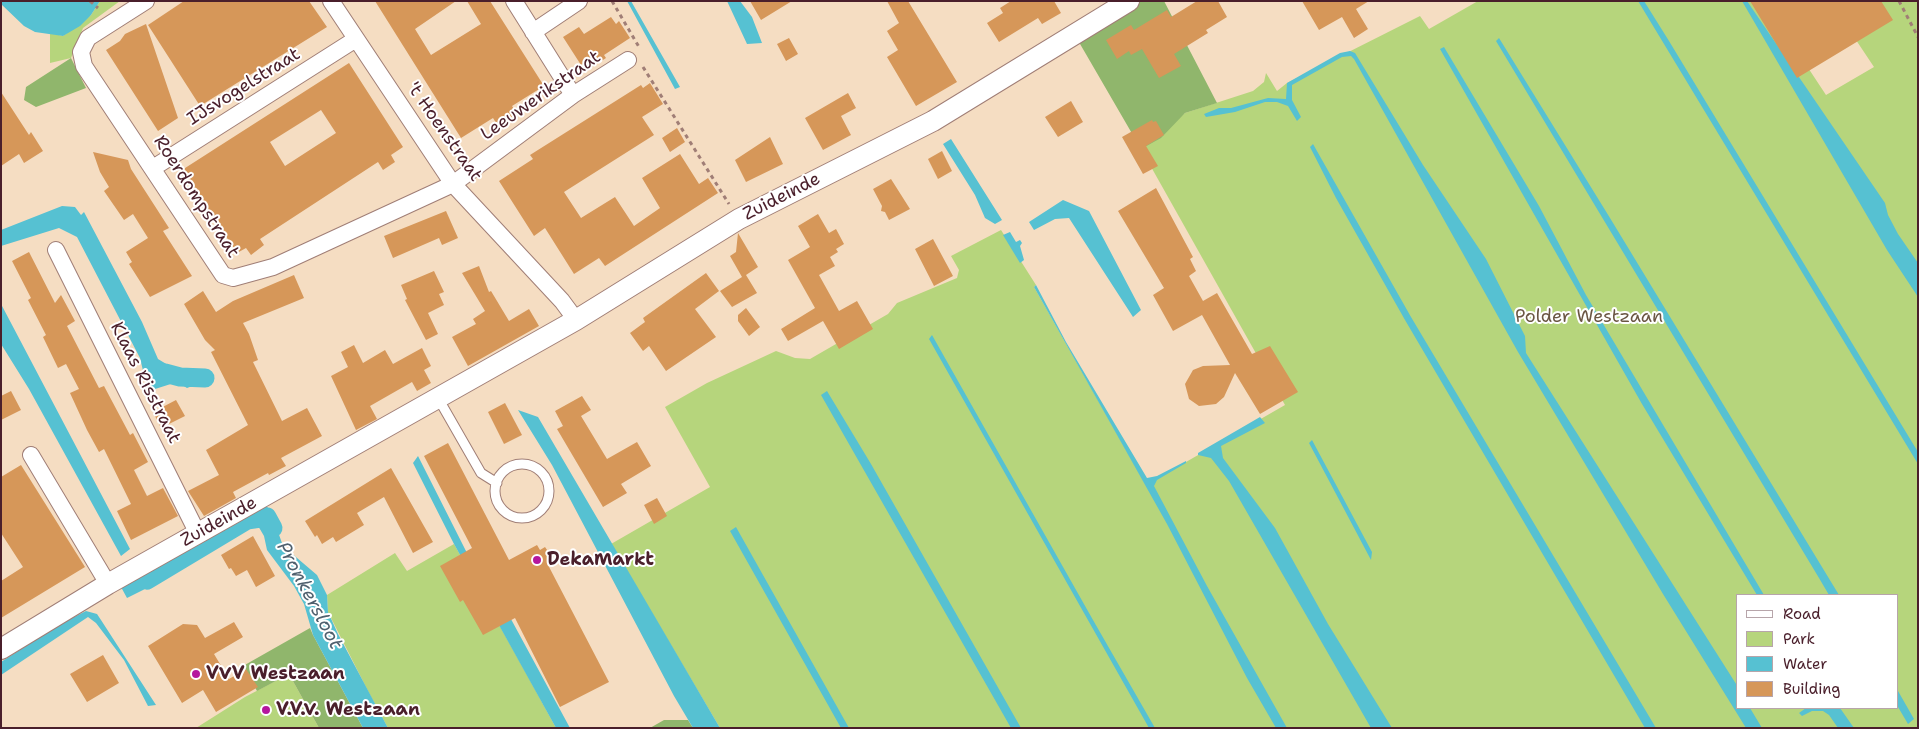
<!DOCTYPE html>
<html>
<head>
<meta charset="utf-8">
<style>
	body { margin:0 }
	#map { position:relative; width:1919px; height:729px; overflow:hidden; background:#f5ddc2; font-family:"Shantell Sans",sans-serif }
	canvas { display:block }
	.frame { position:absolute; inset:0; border:2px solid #4a1f2b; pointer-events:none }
	.legend { position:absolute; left:1736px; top:594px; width:162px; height:115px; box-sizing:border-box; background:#fff; border:1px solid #b7a5aa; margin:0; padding:6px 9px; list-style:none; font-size:15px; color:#4a1f2b }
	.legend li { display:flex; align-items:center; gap:10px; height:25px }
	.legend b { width:25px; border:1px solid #b7a5aa }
</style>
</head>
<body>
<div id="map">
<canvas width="1919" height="729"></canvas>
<div class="frame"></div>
<ul class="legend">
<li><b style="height:6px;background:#fff"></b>Road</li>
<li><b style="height:14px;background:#b6d57c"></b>Park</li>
<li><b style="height:14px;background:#56c1d2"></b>Water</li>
<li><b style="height:14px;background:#d69759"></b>Building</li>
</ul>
</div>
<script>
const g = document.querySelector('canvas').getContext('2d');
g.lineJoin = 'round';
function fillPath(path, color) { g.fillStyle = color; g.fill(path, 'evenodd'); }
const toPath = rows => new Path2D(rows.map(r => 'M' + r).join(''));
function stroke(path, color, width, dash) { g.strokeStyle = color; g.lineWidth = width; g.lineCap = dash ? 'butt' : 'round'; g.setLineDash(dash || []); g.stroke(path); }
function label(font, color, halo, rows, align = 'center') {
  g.font = font + ' "Shantell Sans",sans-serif'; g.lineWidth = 4; g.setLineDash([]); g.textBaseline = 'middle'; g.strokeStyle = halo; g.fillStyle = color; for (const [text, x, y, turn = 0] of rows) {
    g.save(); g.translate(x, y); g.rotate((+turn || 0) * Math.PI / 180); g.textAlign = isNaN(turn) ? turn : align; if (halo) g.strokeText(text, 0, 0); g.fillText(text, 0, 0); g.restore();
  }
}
const green = toPath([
	[100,1,120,1,83,28,71,58,50,63,50,33,63,36,91,15],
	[1478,1,1764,1,1826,95,1874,67,1830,1,1918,1,1918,728,720,728,611,544,710,487,665,407,707,383,776,351,795,358,810,359,888,314,897,303,957,278,959,270,951,256,1001,230,1036,285,1034,287,1146,485,1285,405,1141,149,1185,113,1253,91,1264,82,1266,73,1277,91,1287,83,1420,16,1429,29],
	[1738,595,1898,595,1898,708,1738,708],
	[454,544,526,673,556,728,388,728,369,693,328,612,327,595,395,553,407,571],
	[289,674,319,728,196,728,245,697]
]);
const forest = toPath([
	[1139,1,1164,1,1217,103,1185,113,1161,138,1141,149,1076,37],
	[71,58,86,88,36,107,24,100,26,87],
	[310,628,313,635,363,728,319,728,289,674,257,691,243,666],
	[664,720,688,720,693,728,650,728]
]);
const water = toPath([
	[1,1,100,1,91,15,80,26,63,36,35,32,24,26,1,4],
	[627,1,631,1,680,87,675,89],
	[727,1,740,1,752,17,762,43,747,44],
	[1638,1,1644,1,1669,41,1918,452,1918,464],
	[1742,1,1747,1,1885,203,1888,215,1898,234,1918,263,1918,297,1887,250],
	[1499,38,1610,218,1839,595,1829,595,1819,578,1496,41],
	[1444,47,1539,206,1586,295,1764,595,1757,595,1642,404,1440,49],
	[1350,51,1355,53,1423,165,1486,259,1525,336,1526,353,1738,687,1738,708,1750,708,1762,728,1746,728,1663,594,1518,352,1354,59,1351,56,1342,57,1292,85,1292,100,1301,117,1297,121,1288,106,1277,102,1265,102,1235,112,1206,117,1204,114,1219,108,1231,108,1268,98,1286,99,1287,83,1340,53],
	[951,139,1002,220,995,224,985,218,975,195,943,144],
	[1313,144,1411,317,1656,728,1645,728,1405,320,1336,198,1310,147],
	[1063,200,1089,211,1141,310,1133,317,1069,218,1055,219,1034,230,1029,222],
	[62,206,75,207,81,215,84,212,142,322,158,359,188,377,211,379,187,388,177,382,152,390,145,379,140,358,77,237,59,228,1,246,1,230],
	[1010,232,1016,242,1020,240,1022,243,1020,246,1024,260,1020,263,1003,235],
	[1036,285,1066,342,1147,478,1157,476,1186,461,1186,463,1157,480,1154,486,1207,586,1287,728,1276,728,1247,678,1167,524,1034,287],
	[1,304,130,549,121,556,29,389,1,344],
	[932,335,1093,620,1155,728,1149,728,929,339],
	[827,391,871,464,1021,728,1011,728,821,395],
	[518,410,538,417,720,728,693,728,674,696,552,465],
	[1260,417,1265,423,1221,446,1223,458,1275,528,1328,624,1392,728,1371,728,1229,481,1211,458,1198,455,1198,453],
	[1312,440,1372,552,1371,560,1309,443],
	[418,456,469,557,486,573,570,728,556,728,454,544,413,463],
	[265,504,271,512,283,546,317,575,327,595,328,612,338,634,388,728,363,728,313,635,304,604,294,586,267,550,264,536,254,519,244,508],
	[736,527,849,728,841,728,730,531],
	[163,566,162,573,153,585,127,598,121,587,140,574],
	[86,611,97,614,101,620,156,705,148,706,124,660,96,623,88,617,1,675,1,662,62,623],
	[1898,691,1914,719,1908,724,1898,707],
	[1806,708,1840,708,1854,728,1838,728,1829,715,1823,711,1812,711,1802,716,1799,713]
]);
const canal = toPath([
	[165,373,180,377,205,378],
	[141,575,147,580,247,520,267,517,273,528]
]);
const building = toPath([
	[184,1,309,1,327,27,200,106,148,25],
	[375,1,456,1,415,29,431,55,481,24,467,1,490,1,544,86,512,106,517,114,498,126,493,118,461,138],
	[750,1,792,1,761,20],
	[887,1,908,1,957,82,916,106,887,57,898,50,887,31,899,23],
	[1011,1,1054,1,1061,13,1042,24,1038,18,999,42,987,23,1003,13,1000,8],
	[1197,1,1218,1,1227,17,1206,30,1208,33,1174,54,1181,66,1159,78,1142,49,1131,55,1129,51,1117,59,1106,40,1131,25,1134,30,1167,10,1171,17],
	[1302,1,1369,1,1356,9,1368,29,1354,38,1342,17,1319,30],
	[1750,1,1881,1,1893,20,1797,78],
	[611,17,616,24,619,21,630,38,604,55,606,58,587,70,583,64,581,65,563,37,579,27,584,34],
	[146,24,178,118,158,131,106,50,120,41,125,34],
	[789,38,798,54,786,61,777,44],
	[349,63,403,147,391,155,395,162,383,170,378,162,260,239,264,245,251,255,246,248,237,253,182,170],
	[321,110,336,133,285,166,270,142],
	[650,83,663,104,642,117,654,135,564,192,581,218,615,197,634,226,660,208,642,178,680,154,699,184,708,178,718,193,605,266,599,258,574,274,545,228,534,236,499,181,533,159,530,155,641,85,643,88],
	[1,92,29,135,31,132,43,151,24,163,19,154,1,166],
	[848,93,856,108,841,116,851,135,823,150,805,118],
	[1071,101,1083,122,1058,137,1045,117],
	[1152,120,1153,122,1156,121,1164,135,1146,146,1158,166,1143,174,1122,137],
	[677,128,685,142,670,152,662,138],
	[770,137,783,164,746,182,735,160],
	[942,151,952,171,938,179,928,159],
	[93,152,128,160,131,169,169,228,163,231,192,276,150,297,129,264,132,262,126,252,148,238,133,214,124,220,104,191,109,187,100,172],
	[891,179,910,209,889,220,885,212,881,211,882,206,873,189],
	[1156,188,1193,257,1190,259,1196,271,1189,276,1203,301,1217,293,1252,354,1270,346,1298,392,1260,414,1235,373,1224,397,1216,404,1199,406,1189,399,1185,384,1193,370,1203,366,1230,365,1202,315,1173,331,1153,295,1164,288,1118,211],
	[446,211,458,238,442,245,439,238,393,258,384,236],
	[818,214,829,233,836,229,844,244,836,249,838,252,830,257,835,266,819,275,839,311,857,301,873,329,839,349,823,321,788,341,781,329,815,308,788,260,810,247,798,226],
	[738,233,758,267,746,275,757,293,732,307,720,291,742,277,730,256,736,252],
	[933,239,953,276,934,286,915,249],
	[29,252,55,303,61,295,75,321,67,326,99,388,104,386,130,435,133,433,148,462,134,470,147,496,163,488,178,516,131,540,117,511,131,504,104,449,99,452,87,430,70,393,79,389,66,364,58,368,43,337,46,335,28,300,31,298,12,261],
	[479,266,489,292,491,291,509,321,529,309,539,326,468,366,452,337,476,324,473,319,485,311,462,273],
	[434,271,444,292,439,294,444,305,428,313,438,334,426,340,405,300,407,299,401,285],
	[706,273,719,291,695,309,716,337,666,371,649,346,643,351,630,333,645,322,643,318],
	[294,275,304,298,243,323,249,334,258,360,253,362,282,421,307,408,322,436,281,458,286,466,269,475,268,473,233,492,236,498,204,516,188,491,219,475,206,450,248,425,211,352,215,350,205,340,184,304,203,291,216,312,233,301],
	[746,308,760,327,749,336,738,321,738,315],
	[354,345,363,363,385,350,393,364,422,348,431,366,424,370,431,383,417,391,412,382,370,406,377,419,356,430,331,376,348,367,341,352],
	[11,391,21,410,1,420,1,396],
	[582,396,591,410,581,416,607,459,637,442,651,466,621,484,627,493,603,507,557,429,563,426,555,411],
	[176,400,185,416,161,428,153,412],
	[505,403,522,435,504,444,488,412],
	[448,443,509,560,537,545,540,550,545,547,554,560,547,563,609,682,560,707,515,618,483,635,463,600,460,602,440,566,472,548,424,456],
	[21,465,85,567,1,618,1,581,23,567,1,533,1,477],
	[391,468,433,542,413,553,384,497,357,513,364,525,336,542,333,537,322,544,317,535,315,537,305,521],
	[657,498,667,516,654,524,644,505],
	[253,536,275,576,256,587,247,570,236,576,231,568,229,569,221,555],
	[234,622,243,637,214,654,229,679,246,669,258,687,216,712,203,690,182,703,148,646,183,624,197,625,205,638],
	[103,655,119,683,87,702,70,674]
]);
const path = toPath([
	[90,1,98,8],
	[612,1,639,47],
	[1899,1,1918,37],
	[643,67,729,204]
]);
const service = toPath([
	[438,398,481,473,497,483],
	'495 491a27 27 0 1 1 54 0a27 27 0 1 1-54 0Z'
]);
const minor = toPath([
	[146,1,88,38,81,52,84,66,223,275,233,278,273,267,453,184,573,95,628,60],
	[331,1,453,184,562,301,576,320],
	[514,1,573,95],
	[533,32,579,1],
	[153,168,356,39],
	[56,250,198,534],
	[31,455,108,584]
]);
const tertiary = toPath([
	[1,649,108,584,576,320,739,219,933,121,1129,1]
]);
const markers = [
	[537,560,5,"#b5179e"],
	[196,674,5,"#b5179e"],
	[266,710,5,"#b5179e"]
];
const streetNames = [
	["IJsvogelstraat",244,87,-32],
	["Leeuwerikstraat",541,96,-35],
	["'t Hoenstraat",444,132,55],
	["Roerdompstraat",196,197,57],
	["Zuideinde",782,197,-27],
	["Klaas Risstraat",145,383,63],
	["Zuideinde",219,522,-29]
];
const parkNames = [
	["Polder Westzaan",1589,317]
];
const poiNames = [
	["DekaMarkt",547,560],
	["VVV Westzaan",206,674],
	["V.V.V. Westzaan",276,710]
];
const waterNames = [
	["Pronkersloot",309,596,62]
];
fillPath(green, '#b6d57c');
fillPath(forest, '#90b66c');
fillPath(water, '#56c1d2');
stroke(canal, '#56c1d2', 19);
fillPath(building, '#d69759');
stroke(service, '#a07e76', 11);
stroke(minor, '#a07e76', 18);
stroke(tertiary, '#a07e76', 22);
stroke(path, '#a07e76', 3, [4, 4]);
stroke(service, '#fff', 9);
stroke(minor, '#fff', 16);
stroke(tertiary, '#fff', 20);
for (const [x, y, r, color] of markers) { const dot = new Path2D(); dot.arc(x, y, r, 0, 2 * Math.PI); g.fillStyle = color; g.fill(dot); stroke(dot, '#fff', 2); }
label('18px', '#4a1f2b', '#fff', streetNames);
label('18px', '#6a5643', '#fff', parkNames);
label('bold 18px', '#4a1f2b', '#fff', poiNames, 'left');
label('italic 19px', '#4f606e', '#fff', waterNames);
</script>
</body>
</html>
